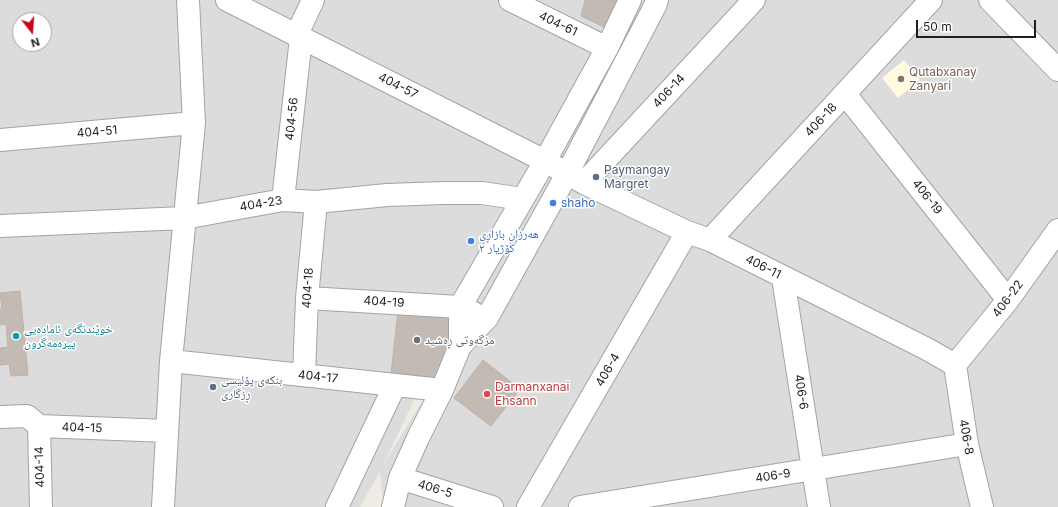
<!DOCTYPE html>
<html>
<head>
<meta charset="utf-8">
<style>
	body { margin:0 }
	#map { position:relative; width:1058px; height:507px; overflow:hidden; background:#efebe5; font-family:Inter,sans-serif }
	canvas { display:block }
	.north { position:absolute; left:12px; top:12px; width:40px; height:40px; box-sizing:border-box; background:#fff; border:1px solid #a5a5a5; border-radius:50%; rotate:163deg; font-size:11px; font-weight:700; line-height:16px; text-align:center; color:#1f1f1f }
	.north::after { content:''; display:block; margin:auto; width:14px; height:18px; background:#ca041b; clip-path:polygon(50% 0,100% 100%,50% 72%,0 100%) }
	.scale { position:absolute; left:916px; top:20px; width:120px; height:18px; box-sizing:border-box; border:2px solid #1f1f1f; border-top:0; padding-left:5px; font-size:12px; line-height:14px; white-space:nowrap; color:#1f1f1f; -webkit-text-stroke:3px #fff; paint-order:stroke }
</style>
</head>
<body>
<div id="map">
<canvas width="1058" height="507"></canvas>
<div class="north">N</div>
<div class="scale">50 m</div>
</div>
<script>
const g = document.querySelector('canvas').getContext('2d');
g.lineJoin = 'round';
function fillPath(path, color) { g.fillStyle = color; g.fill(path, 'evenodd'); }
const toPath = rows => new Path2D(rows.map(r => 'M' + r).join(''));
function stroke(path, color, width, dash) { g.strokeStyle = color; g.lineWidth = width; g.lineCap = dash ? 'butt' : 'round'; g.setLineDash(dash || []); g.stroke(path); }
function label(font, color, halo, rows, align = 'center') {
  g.font = font + ' Inter,"Noto Naskh Arabic",sans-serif'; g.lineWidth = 3; g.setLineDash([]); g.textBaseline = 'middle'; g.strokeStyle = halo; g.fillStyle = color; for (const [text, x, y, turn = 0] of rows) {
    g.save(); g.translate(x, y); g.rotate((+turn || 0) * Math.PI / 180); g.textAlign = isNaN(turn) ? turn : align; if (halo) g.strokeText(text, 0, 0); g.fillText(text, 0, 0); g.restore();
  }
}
const residential = toPath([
	[0,0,1058,0,1058,507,384,507,380,471,360,507,0,507],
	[20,20,44,20,44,44,20,44],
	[449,356,450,356,383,465,419,390]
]);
const education = toPath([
	[904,60,920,80,898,98,882,78]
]);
const building = toPath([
	[585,0,617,0,604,27,581,16,585,0],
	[20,291,28,375,11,376,9,364,0,365,0,348,8,347,6,324,0,325,0,309,2,309,0,293,20,291],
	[398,311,454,317,436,379,391,374,398,311],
	[483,360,520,389,491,426,454,398,483,360]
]);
const minor = toPath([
	[227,0,545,161,584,183,687,232,710,240,927,349,955,365],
	[510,0,607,48],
	[990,0,1058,70],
	[297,34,313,0],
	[845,94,1008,300],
	[0,140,194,123],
	[584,183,754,0],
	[283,200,301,38],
	[0,226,184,218,283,200,316,202,387,195,444,193,482,193,522,199],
	[710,240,931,0],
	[783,278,819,507],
	[307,298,460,307,474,313],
	[460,346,487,318,567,174,655,6,657,0],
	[171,361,442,390],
	[955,365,1008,300,1058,230],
	[955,365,967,444,982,507],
	[304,375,307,298,316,202],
	[0,417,27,416,39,426,167,431],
	[39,426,41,507],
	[400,478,492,507],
	[163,507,171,361,194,123,188,0],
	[337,507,395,385],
	[393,507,400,478,418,438,442,390,460,346,460,307,545,161,607,48,630,0],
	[528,507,687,232],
	[580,507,967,444]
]);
const markers = [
	[901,79,4,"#8d6e63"],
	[596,177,4,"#5c6f8a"],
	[553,203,4,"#3f7fe0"],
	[471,241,4,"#3f7fe0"],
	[16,336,4,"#0f9aa8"],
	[417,340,4,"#6b7280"],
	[213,387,4,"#5c6f8a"],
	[487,394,4,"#e0444e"]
];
const streetNames = [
	["404-61",558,24,26],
	["404-57",398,86,27],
	["406-14",669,91,-47],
	["404-56",292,119,-84],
	["406-18",821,120,-47],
	["404-51",97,132,-5],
	["406-19",927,197,52],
	["404-23",261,204,-9],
	["406-11",763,267,27],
	["404-18",308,288,-86],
	["406-22",1008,299,-53],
	["404-19",384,302,4],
	["406-4",608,370,-60],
	["404-17",318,377,6],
	["406-6",801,392,81],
	["404-15",82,428,2],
	["406-8",966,437,80],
	["404-14",40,467,-92],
	["406-9",773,476,-9],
	["406-5",435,489,17]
];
const educationNames = [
	["Qutabxanay",909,72],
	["Zanyari",909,86]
];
const serviceNames = [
	["Paymangay",604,170],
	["Margret",604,184],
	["بنکەی پۆلیسی",221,380],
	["ڕزگاری",221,394]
];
const shopNames = [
	["shaho",561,203],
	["هەرزان بازاڕی",479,234],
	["کۆژیار ٢",479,248]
];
const cultureNames = [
	["خوێندنگەی ئامادەیی",24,329],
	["پیرەمەگرون",24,343]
];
const worshipNames = [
	["مزگەوتی ڕەشید",425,340]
];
const healthNames = [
	["Darmanxanai",495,387],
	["Ehsann",495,401]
];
fillPath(residential, '#dddcdc');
fillPath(education, '#fefbdf');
fillPath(building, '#c4bab4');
stroke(building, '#c1b0a7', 1);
stroke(minor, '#a3a3a3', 24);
stroke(minor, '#fff', 22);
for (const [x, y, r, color] of markers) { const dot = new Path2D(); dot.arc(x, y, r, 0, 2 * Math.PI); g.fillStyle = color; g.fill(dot); stroke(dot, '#fff', 1.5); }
label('12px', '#1f1f1f', '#fff', streetNames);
label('12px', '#785e54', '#fff', educationNames, 'left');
label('12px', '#4e5e75', '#fff', serviceNames, 'left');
label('12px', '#366cbe', '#fff', shopNames, 'left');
label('12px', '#0d838f', '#fff', cultureNames, 'left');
label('12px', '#5b616d', '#fff', worshipNames, 'left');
label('12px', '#be3a42', '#fff', healthNames, 'left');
</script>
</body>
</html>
